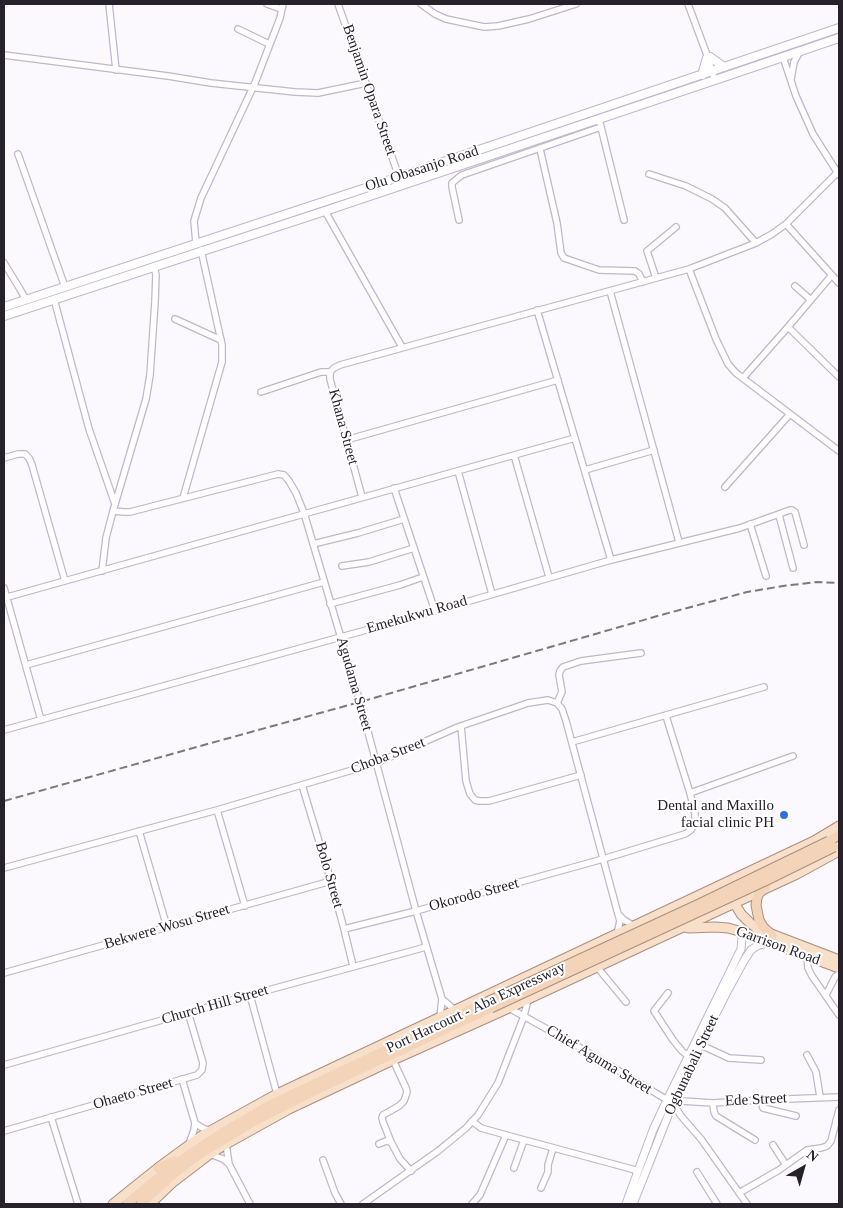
<!DOCTYPE html>
<html>
<head>
<meta charset="utf-8">
<style>
	body { margin:0 }
	#map { position:relative; width:843px; height:1208px; overflow:hidden; background:#fbf8fe; font-family:Georgia,serif }
	canvas { display:block }
	.frame { position:absolute; inset:0; border:5px solid #26212a; pointer-events:none }
	.north { position:absolute; left:778px; top:1143px; width:50px; height:50px; -webkit-text-stroke:4px #fff; paint-order:stroke; rotate:38deg; font-size:14px; font-weight:700; line-height:20px; text-align:center; color:#26212a }
	.north::after { content:''; display:block; margin:auto; width:18px; height:22px; background:#26212a; clip-path:polygon(50% 0,100% 100%,50% 72%,0 100%) }
</style>
</head>
<body>
<div id="map">
<canvas width="843" height="1208"></canvas>
<div class="frame"></div>
<div class="north">N</div>
</div>
<script>
const g = document.querySelector('canvas').getContext('2d');
g.lineJoin = 'round';
const toPath = rows => new Path2D(rows.map(r => 'M' + r).join(''));
function stroke(path, color, width, dash) { g.strokeStyle = color; g.lineWidth = width; g.lineCap = dash ? 'butt' : 'round'; g.setLineDash(dash || []); g.stroke(path); }
function label(font, color, halo, rows, align = 'center') {
  g.font = font + ' Georgia,serif'; g.lineWidth = 4; g.setLineDash([]); g.textBaseline = 'middle'; g.strokeStyle = halo; g.fillStyle = color; for (const [text, x, y, turn = 0] of rows) {
    g.save(); g.translate(x, y); g.rotate((+turn || 0) * Math.PI / 180); g.textAlign = isNaN(turn) ? turn : align; if (halo) g.strokeText(text, 0, 0); g.fillText(text, 0, 0); g.restore();
  }
}
const minor = toPath([
	[109,4,116,70],
	[267,4,281,9],
	[338,4,399,177],
	[421,4,435,14,446,19,484,27,498,26,529,19,576,4],
	[688,4,707,55,713,75],
	[238,29,269,44],
	[4,55,168,76,211,83,295,92,318,93,366,83],
	[783,57,796,96,813,134,839,175],
	[791,79,794,62,800,51],
	[599,119,624,220],
	[540,149,557,223,561,253,564,258,599,270,635,271,639,274,643,282],
	[18,154,65,287],
	[649,174,686,186,712,199,725,208,756,243],
	[325,211,402,347],
	[459,220,452,187,452,183,458,178,462,175,601,127],
	[786,224,839,283],
	[196,243,194,221,201,198,255,83,280,18,283,4],
	[4,263,20,289,26,300],
	[689,269,716,339,728,364,736,373,839,451],
	[656,278,647,251,676,227],
	[795,286,811,300],
	[610,291,679,542],
	[54,299,89,429,115,504],
	[537,310,611,560],
	[175,319,221,340],
	[788,327,839,377],
	[743,378,788,327,832,275],
	[261,392,321,372,330,372],
	[346,440,558,380],
	[514,455,549,577],
	[4,458,18,454,25,454,29,458,32,465,65,581],
	[585,470,654,450],
	[458,471,492,594],
	[725,487,790,414],
	[394,488,435,611],
	[362,497,330,379,330,372,334,368,340,365,689,269,756,243,772,234,786,224,839,171],
	[183,498,222,362,222,345,201,250],
	[113,511,124,512,130,512,278,474,284,475,289,481,296,493,304,513,360,702,416,911,442,999,440,1017],
	[779,515,793,568],
	[750,524,766,576],
	[313,544,358,533,404,519],
	[342,566,369,562,414,548],
	[102,571,106,538,113,511,146,399,150,375,155,302,156,275,154,266],
	[4,588,41,720],
	[4,598,575,438],
	[330,604,400,585,423,577],
	[26,665,324,582],
	[557,703,562,692,559,675,560,671,563,667,581,661,641,653],
	[461,726,466,781,470,794,475,800,479,801,489,801,581,775],
	[4,730,435,611,611,560,740,528,790,510,792,510,795,512,804,545],
	[572,742,764,687],
	[302,785,331,881,344,929,353,966],
	[690,793,793,756],
	[217,810,245,906],
	[139,831,167,927],
	[4,868,217,810,376,763,458,727,528,703,548,700,557,703,562,709,566,721,618,914,620,921,617,934],
	[618,914,624,920,634,926],
	[344,929,416,911,603,859,685,834,691,830,695,822,695,814,690,793,666,716],
	[807,957,808,968,812,976,839,1015],
	[597,967,626,1002],
	[4,973,331,881],
	[668,993,654,1011,673,1040,682,1051,688,1056],
	[250,995,277,1094],
	[826,995,835,977,839,974],
	[442,999,455,1010],
	[509,1008,574,1044,669,1101],
	[701,1045,729,1058,761,1060],
	[807,1055,816,1072,820,1097],
	[4,1065,250,995,426,947],
	[182,1079,195,1123,194,1130,189,1144],
	[761,1100,763,1108,796,1116],
	[673,1103,682,1101,713,1103,761,1100,839,1097],
	[673,1103,681,1116,701,1139,747,1204],
	[713,1103,714,1112,716,1116,755,1140],
	[51,1117,78,1204],
	[472,1121,481,1128,506,1135,628,1168,638,1171],
	[195,1123,204,1129,211,1130],
	[4,1131,197,1075,202,1070,203,1063,188,1012],
	[391,1142,383,1122,382,1118,383,1115,399,1106,404,1101,407,1092,406,1088,393,1060],
	[226,1144,229,1164,250,1204],
	[379,1144,386,1141,391,1142,400,1159,411,1171],
	[773,1145,786,1165],
	[210,1154,223,1159,229,1164],
	[323,1160,335,1193,341,1204],
	[514,1168,524,1140],
	[697,1172,717,1204],
	[541,1188,548,1172,548,1165,553,1148],
	[739,1193,779,1170,807,1150,821,1148,827,1146,831,1141,839,1110],
	[363,1204,438,1151,466,1128,478,1115,498,1083,524,1016,528,999],
	[472,1204,480,1195,506,1135]
]);
const tertiary = toPath([
	[626,1204,653,1130,667,1100,741,949,742,937,739,931],
	[633,1204,681,1083,728,990,745,959,751,950,757,946,770,942]
]);
const secondary = toPath([
	[710,57,724,67],
	[702,75,707,58],
	[4,307,399,177,839,28],
	[4,316,325,211,718,79,839,38]
]);
const primary = toPath([
	[732,899,741,914,750,923,758,929,839,960],
	[684,927,690,928,715,927,728,928,739,931,839,968],
	[113,1204,158,1168,203,1135,277,1094,814,841,839,826],
	[150,1204,172,1183,210,1154,226,1144,289,1109,393,1060,509,1008,797,874,839,851]
]);
const trunk = toPath([
	[829,841,839,835],
	[766,887,759,893,757,898,756,905,759,920,763,927,772,935,770,942],
	[158,1168,174,1161],
	[127,1204,165,1172,190,1154,222,1133,270,1105,487,1002],
	[141,1204,170,1177,197,1156,253,1122,312,1092,491,1008]
]);
const rail = toPath([
	[4,801,211,743,360,702,661,615,747,592,783,586,817,582,839,583]
]);
const trunkBridge = toPath([
	[487,1002,699,904,829,841],
	[491,1008,765,881,834,847]
]);
const markers = [
	[784,815,5,"#336fdd"]
];
const streetNames = [
	["Benjamin Opara Street",369,90,71],
	["Olu Obasanjo Road",422,169,-18],
	["Khana Street",343,427,75],
	["Emekukwu Road",417,615,-16],
	["Agudama Street",354,684,74],
	["Choba Street",388,756,-21],
	["Bolo Street",329,875,74],
	["Okorodo Street",474,895,-15],
	["Bekwere Wosu Street",167,927,-16],
	["Garrison Road",778,946,20],
	["Church Hill Street",215,1005,-16],
	["Port Harcourt - Aba Expressway",476,1008,-25],
	["Chief Aguma Street",599,1060,31],
	["Ogbunabali Street",692,1065,-65],
	["Ohaeto Street",133,1094,-16],
	["Ede Street",756,1100,-3]
];
const poiNames = [
	["Dental and Maxillo",774,806],
	["facial clinic PH",774,823]
];
stroke(minor, '#c2b5ce', 8);
stroke(tertiary, '#c2b5ce', 9);
stroke(secondary, '#c2b5ce', 10);
stroke(primary, '#ab8e7b', 11);
stroke(trunk, '#ab8e7b', 11);
stroke(minor, '#fff', 5.5);
stroke(tertiary, '#fff', 7);
stroke(secondary, '#fff', 8);
stroke(primary, '#f7dfca', 9);
stroke(trunk, '#f4d4b8', 9);
stroke(rail, '#7c7880', 2, [8, 4]);
stroke(trunkBridge, '#ab8e7b', 11, []);
stroke(trunkBridge, '#f4d4b8', 9);
for (const [x, y, r, color] of markers) { const dot = new Path2D(); dot.arc(x, y, r, 0, 2 * Math.PI); g.fillStyle = color; g.fill(dot); stroke(dot, '#fff', 2); }
label('15px', '#26212a', '#fff', streetNames);
label('15px', '#26212a', '#fff', poiNames, 'right');
</script>
</body>
</html>
